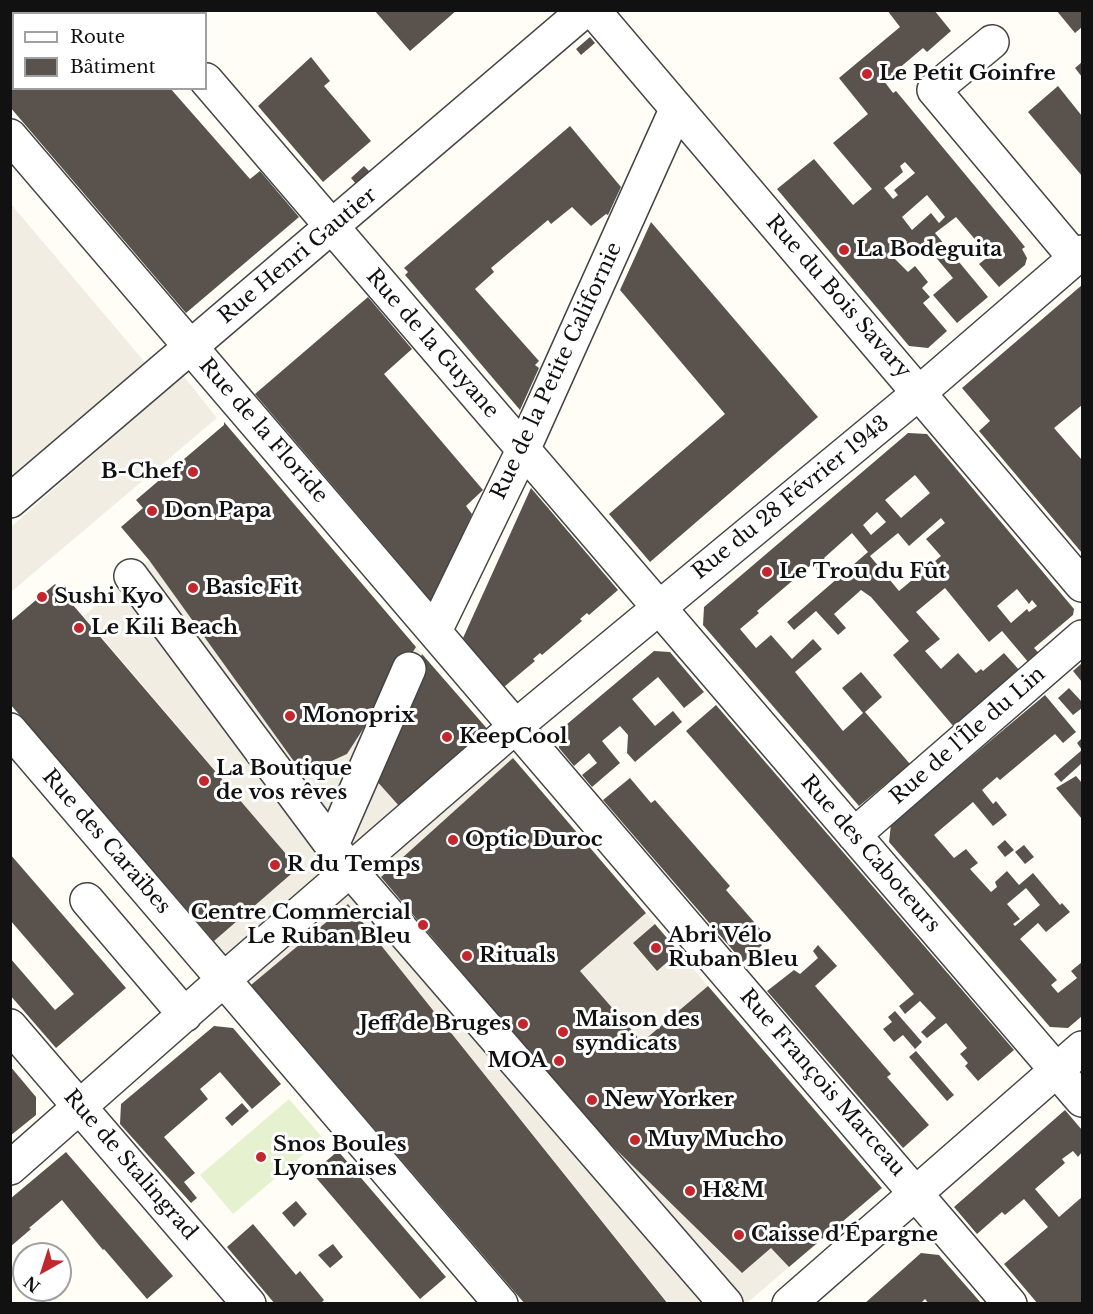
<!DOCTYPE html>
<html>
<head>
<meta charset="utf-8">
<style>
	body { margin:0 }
	#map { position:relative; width:1093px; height:1314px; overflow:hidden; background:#fffdf5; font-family:"Libre Baskerville",serif }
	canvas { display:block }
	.frame { position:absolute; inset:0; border:12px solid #111; pointer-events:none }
	.legend { position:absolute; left:12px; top:12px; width:195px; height:78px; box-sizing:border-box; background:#fff; border:2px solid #a0a0a0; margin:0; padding:8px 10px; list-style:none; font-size:18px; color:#111 }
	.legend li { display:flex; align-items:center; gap:12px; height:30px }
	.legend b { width:30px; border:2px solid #a0a0a0 }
	.north { position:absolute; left:12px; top:1242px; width:60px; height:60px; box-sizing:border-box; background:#fff; border:2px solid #a0a0a0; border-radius:50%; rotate:219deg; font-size:16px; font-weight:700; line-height:24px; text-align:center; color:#111 }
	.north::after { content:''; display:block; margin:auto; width:21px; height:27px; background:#c4262e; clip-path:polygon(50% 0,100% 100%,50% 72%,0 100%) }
</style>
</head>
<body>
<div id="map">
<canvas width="1093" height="1314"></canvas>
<div class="frame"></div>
<ul class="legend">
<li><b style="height:8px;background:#fff"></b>Route</li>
<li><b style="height:16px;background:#5a524d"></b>Bâtiment</li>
</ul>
<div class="north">N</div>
</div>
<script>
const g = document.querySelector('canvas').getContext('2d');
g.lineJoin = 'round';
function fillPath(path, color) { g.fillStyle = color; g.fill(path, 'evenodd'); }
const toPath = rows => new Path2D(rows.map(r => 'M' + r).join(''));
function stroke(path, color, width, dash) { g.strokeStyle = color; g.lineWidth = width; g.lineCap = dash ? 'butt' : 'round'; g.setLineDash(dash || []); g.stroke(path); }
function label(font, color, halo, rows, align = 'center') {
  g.font = font + ' "Libre Baskerville",serif'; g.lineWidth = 6; g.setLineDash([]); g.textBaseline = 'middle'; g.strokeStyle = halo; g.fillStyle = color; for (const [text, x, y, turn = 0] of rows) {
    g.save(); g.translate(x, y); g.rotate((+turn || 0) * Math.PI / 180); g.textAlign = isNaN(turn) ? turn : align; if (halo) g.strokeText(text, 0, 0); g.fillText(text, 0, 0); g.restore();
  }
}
const pitch = toPath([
	[289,1099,323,1138,233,1214,200,1175]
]);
const plaza = toPath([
	[10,203,149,367,10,483],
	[183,375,217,418,11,592,11,527],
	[149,560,304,774,347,754,416,647,422,654,374,778,400,807,490,732,513,758,381,877,590,1124,741,1273,771,1248,789,1267,747,1303,668,1303,348,904,251,985,214,941,298,868,84,616],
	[646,913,655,924,633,944,657,971,679,952,708,986,642,1042,580,971]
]);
const building = toPath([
	[54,10,122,10,124,14,50,14],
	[374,10,457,10,410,51],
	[887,10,934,10,951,31,927,52,923,48,884,81,893,93,896,91,1008,226,1025,247,1022,249,1027,258,1025,265,999,287,979,264,989,256,956,217,935,233,988,297,957,323,933,295,953,278,924,243,910,254,901,243,889,253,908,272,915,266,928,282,922,288,930,297,923,303,947,331,928,348,909,346,777,189,814,159,853,205,872,189,833,143,868,114,839,78,900,27],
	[905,162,915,173,894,190,898,195,893,199,884,188,903,172,900,166],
	[927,195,945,217,939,223,931,213,912,230,902,217],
	[1056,10,1082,10,1082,27,1075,33],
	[590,37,595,43,581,55,576,49],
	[14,45,14,88,170,88,250,179,260,171,299,217,186,313,10,107,10,47],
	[311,57,330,81,324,86,371,141,323,182,258,106],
	[1082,62,1082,77,1075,68],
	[1058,86,1082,116,1082,176,1028,112],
	[570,126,621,187,608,215,606,214,591,226,572,207,551,224,548,220,491,268,494,272,475,289,539,361,535,365,539,368,520,410,405,275,408,272,404,268],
	[364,166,370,172,356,184,351,178],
	[651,222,818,417,650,562,609,514,725,414,620,290],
	[1082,285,1082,405,1054,428,1082,460,1082,553,979,431,990,421,962,388],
	[368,297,412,349,384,374,483,490,466,506,472,514,432,602,255,394],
	[224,422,416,647,347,754,303,774,149,560,121,527,143,508,136,500,224,425],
	[908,433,927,434,1074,609,1073,615,1034,648,1040,654,1029,663,1002,631,989,642,945,588,916,612,940,639,925,651,941,669,958,653,976,673,981,669,983,671,1004,653,1020,671,954,727,893,655,909,641,871,597,861,590,834,614,846,628,838,635,816,611,794,630,787,622,868,552,852,533,824,558,828,563,818,571,812,564,757,611,759,613,740,629,756,648,771,635,792,659,813,639,822,649,795,672,843,731,863,713,842,688,861,672,882,697,865,712,910,764,859,806,703,625,704,607],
	[915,475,930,493,901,518,885,500],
	[877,512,886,522,871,535,863,525],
	[941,518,945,523,926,539,941,556,899,591,870,556,898,533,909,546],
	[1017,589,1029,604,1032,600,1037,606,1029,612,1027,609,1011,623,997,606],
	[531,488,618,590,589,615,587,613,580,619,582,621,542,655,540,653,533,659,535,661,504,687,463,638],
	[55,584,298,868,214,941,10,704,10,622],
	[654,651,670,652,704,692,684,708,658,677,632,699,655,726,673,711,682,722,635,762,627,753,628,735,620,726,602,741,620,763,592,787,582,775,597,763,589,753,574,766,559,748,560,730],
	[422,654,490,732,400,807,374,778],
	[1082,663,1082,682,1073,671],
	[1069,688,1082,702,1082,708,1073,715,1058,698],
	[1045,695,1076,732,1063,743,1055,734,1000,780,997,777,982,790,993,804,996,801,1007,815,993,826,973,802,934,835,954,858,966,849,978,863,970,869,991,892,997,887,995,882,1007,871,1019,885,1033,873,1060,905,1062,903,1070,912,1046,932,1038,923,1020,939,1057,980,1051,985,1058,993,1077,978,1071,971,1082,962,1082,1016,1068,1028,1050,1027,889,842,891,824],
	[1026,888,1040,905,1015,926,1013,924,1020,919,1007,904],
	[716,705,1014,1050,978,1081,965,1066,968,1063,960,1054,967,1048,946,1023,927,1038,921,1032,936,1018,920,1001,905,1014,899,1006,914,994,686,731],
	[1082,738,1082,763,1061,782,1054,774,1082,750,1077,743],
	[513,758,646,913,580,971,642,1042,708,986,882,1188,789,1267,771,1248,742,1273,590,1124,481,1042,504,1022,381,877],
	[1076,776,1082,783,1082,819,1056,788],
	[630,778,651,803,655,800,730,886,726,890,769,939,743,962,603,800],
	[1005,840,1014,850,1005,857,997,847],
	[1024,845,1034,857,1025,864,1015,852],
	[10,854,126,988,56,1048,10,995,10,958,55,1010,74,994,10,920],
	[348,904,668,1304,525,1304,251,985],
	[655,924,679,952,657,971,633,943],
	[818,945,837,966,815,986,891,1074,887,1077,929,1125,903,1148,767,991,794,970,800,974,818,958,813,951],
	[895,1011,922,1042,915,1049,903,1035,894,1042,883,1029,892,1022,888,1017],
	[214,1026,233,1028,281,1084,252,1109,220,1072,200,1089,208,1099,164,1137,195,1173,184,1182,197,1198,191,1203,120,1124,121,1104],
	[916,1051,954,1095,947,1101,909,1057],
	[10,1066,36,1097,36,1115,10,1136],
	[242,1103,249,1111,232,1126,225,1118],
	[1065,1110,1082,1130,1082,1152,1078,1157,1073,1151,1062,1159,1065,1163,1035,1189,1059,1217,1082,1197,1082,1304,1038,1304,1004,1264,1048,1227,1024,1199,1005,1215,1002,1212,977,1234,954,1207],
	[338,1151,446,1277,420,1299,312,1173],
	[66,1152,173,1276,147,1299,104,1249,103,1250,62,1200,29,1228,31,1229,10,1247,10,1199],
	[296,1201,307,1214,294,1227,282,1213],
	[253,1224,296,1275,300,1271,324,1300,320,1304,275,1304,227,1247],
	[333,1244,343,1257,330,1268,318,1255],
	[921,1253,939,1255,982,1304,929,1304,925,1299,920,1304,864,1304]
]);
const minor = toPath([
	[145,10,148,14],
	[593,10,1082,585],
	[992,42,934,90,1075,258],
	[206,80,1082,1100],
	[10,136,1010,1304],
	[10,501,585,10],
	[131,576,350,870,726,1304],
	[435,631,523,450,676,110],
	[10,730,501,1304],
	[854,835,1082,637],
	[332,845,409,669],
	[87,900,185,1015],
	[10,1026,249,1304],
	[10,1168,237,968,516,726,920,392,1082,252],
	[789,1304,1082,1048]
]);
const markers = [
	[867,74,6,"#c4262e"],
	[844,250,6,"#c4262e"],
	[193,472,6,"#c4262e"],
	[152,511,6,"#c4262e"],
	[767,572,6,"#c4262e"],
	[193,588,6,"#c4262e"],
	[42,597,6,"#c4262e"],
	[79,628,6,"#c4262e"],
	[290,716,6,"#c4262e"],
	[447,737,6,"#c4262e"],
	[204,781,6,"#c4262e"],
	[453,840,6,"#c4262e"],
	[275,865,6,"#c4262e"],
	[423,925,6,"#c4262e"],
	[656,948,6,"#c4262e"],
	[467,956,6,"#c4262e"],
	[523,1024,6,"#c4262e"],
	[563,1032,6,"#c4262e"],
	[559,1061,6,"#c4262e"],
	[592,1100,6,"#c4262e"],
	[635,1140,6,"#c4262e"],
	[261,1157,6,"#c4262e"],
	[690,1191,6,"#c4262e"],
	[739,1235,6,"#c4262e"]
];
const poiNames = [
	["Le Petit Goinfre",879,74],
	["La Bodeguita",856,250],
	["B-Chef",181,472,"right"],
	["Don Papa",164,511],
	["Le Trou du Fût",779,572],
	["Basic Fit",205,588],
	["Sushi Kyo",54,597],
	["Le Kili Beach",91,628],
	["Monoprix",302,716],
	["KeepCool",459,737],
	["La Boutique",216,769],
	["de vos rêves",216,793],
	["Optic Duroc",465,840],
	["R du Temps",287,865],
	["Centre Commercial",411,913,"right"],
	["Le Ruban Bleu",411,937,"right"],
	["Abri Vélo",668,936],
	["Ruban Bleu",668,960],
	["Rituals",479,956],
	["Maison des",575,1020],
	["syndicats",575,1044],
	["Jeff de Bruges",511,1024,"right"],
	["MOA",547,1061,"right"],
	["New Yorker",604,1100],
	["Muy Mucho",647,1140],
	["Snos Boules",273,1145],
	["Lyonnaises",273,1169],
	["H&M",702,1191],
	["Caisse d'Épargne",751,1235]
];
const streetNames = [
	["Rue Henri Gautier",298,256,-40],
	["Rue du Bois Savary",838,297,49],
	["Rue de la Guyane",432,344,49],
	["Rue de la Petite Californie",557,371,-65],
	["Rue de la Floride",263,431,49],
	["Rue du 28 Février 1943",791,498,-39],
	["Rue de l'Île du Lin",968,736,-41],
	["Rue des Caraïbes",106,842,49],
	["Rue des Caboteurs",870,854,49],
	["Rue François Marceau",822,1083,49],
	["Rue de Stalingrad",130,1165,49]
];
fillPath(pitch, '#e6f2cf');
fillPath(plaza, '#f1ede2');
fillPath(building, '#5a524d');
stroke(minor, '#444', 36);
stroke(minor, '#fff', 33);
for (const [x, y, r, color] of markers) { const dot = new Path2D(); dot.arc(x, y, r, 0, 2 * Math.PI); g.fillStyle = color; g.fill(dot); stroke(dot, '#fff', 2); }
label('bold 21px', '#111', '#fff', poiNames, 'left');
label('21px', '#111', '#fff', streetNames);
</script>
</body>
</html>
